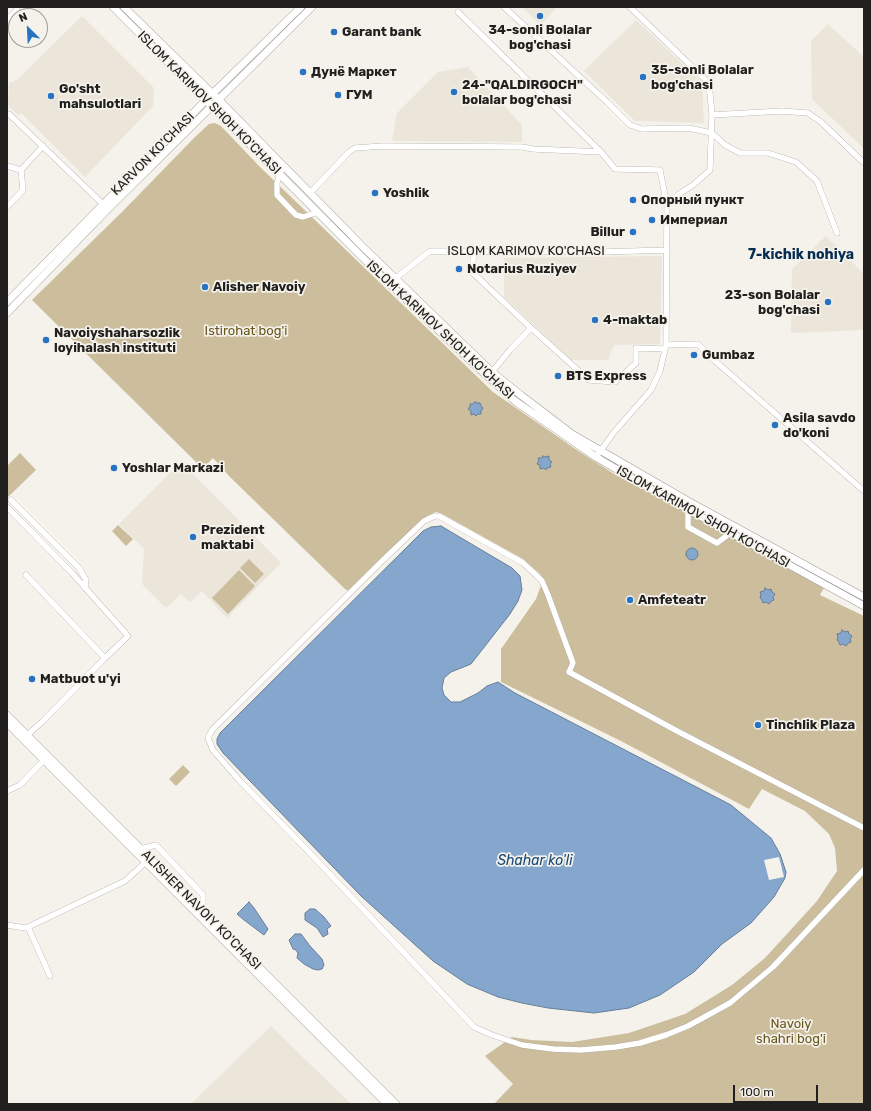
<!DOCTYPE html>
<html>
<head>
<meta charset="utf-8">
<style>
	body { margin:0 }
	#map { position:relative; width:871px; height:1111px; overflow:hidden; background:#f4f2eb; font-family:Rubik,sans-serif }
	canvas { display:block }
	.frame { position:absolute; inset:0; border:8px solid #21201e; pointer-events:none }
	.north { position:absolute; left:8px; top:8px; width:40px; height:40px; box-sizing:border-box; background:#f4f2eb; border:1px solid #a09e99; border-radius:50%; rotate:336deg; font-size:11px; font-weight:700; line-height:16px; text-align:center; color:#21201e }
	.north::after { content:''; display:block; margin:auto; width:14px; height:18px; background:#2673c3; clip-path:polygon(50% 0,100% 100%,50% 72%,0 100%) }
	.scale { position:absolute; left:733px; top:1085px; width:85px; height:18px; box-sizing:border-box; border:2px solid #21201e; border-top:0; padding-left:5px; font-size:12px; line-height:14px; white-space:nowrap; color:#21201e; -webkit-text-stroke:3px #f4f2eb; paint-order:stroke }
</style>
</head>
<body>
<div id="map">
<canvas width="871" height="1111"></canvas>
<div class="frame"></div>
<div class="north">N</div>
<div class="scale">100 m</div>
</div>
<script>
const g = document.querySelector('canvas').getContext('2d');
g.lineJoin = 'round';
function fillPath(path, color) { g.fillStyle = color; g.fill(path, 'evenodd'); }
const toPath = rows => new Path2D(rows.map(r => 'M' + r).join(''));
function stroke(path, color, width, dash) { g.strokeStyle = color; g.lineWidth = width; g.lineCap = dash ? 'butt' : 'round'; g.setLineDash(dash || []); g.stroke(path); }
function label(font, color, halo, rows, align = 'center') {
  g.font = font + ' Rubik,sans-serif'; g.lineWidth = 3.5; g.setLineDash([]); g.textBaseline = 'middle'; g.strokeStyle = halo; g.fillStyle = color; for (const [text, x, y, turn = 0] of rows) {
    g.save(); g.translate(x, y); g.rotate((+turn || 0) * Math.PI / 180); g.textAlign = isNaN(turn) ? turn : align; if (halo) g.strokeText(text, 0, 0); g.fillText(text, 0, 0); g.restore();
  }
}
const built = toPath([
	[522,7,557,7,541,25],
	[82,16,154,88,153,106,85,177,21,113,18,115,8,105,9,83,17,80],
	[636,20,702,82,704,123,635,121,584,71],
	[828,24,864,57,863,148,812,99,811,41],
	[468,67,522,125,522,142,392,141,397,113,438,72],
	[826,236,864,274,864,330,791,333,792,269],
	[662,256,660,344,614,345,608,360,571,360,504,297,504,258],
	[181,462,281,563,227,618,202,591,190,602,181,594,166,608,142,584,144,549,119,524],
	[271,1026,351,1104,191,1104]
]);
const green = toPath([
	[215,123,221,126,259,166,493,392,577,450,614,474,825,586,820,595,864,616,864,1104,494,1104,513,1084,485,1056,512,1037,531,1040,572,1042,629,1033,685,1014,732,985,765,958,817,901,837,871,835,848,829,834,805,811,762,789,749,809,621,741,501,682,501,649,536,599,543,580,540,574,523,559,442,514,436,512,427,516,349,591,345,589,230,477,213,458,206,465,199,465,32,300,123,211,195,137,209,124],
	[20,453,36,470,8,497,7,466],
	[118,525,133,539,126,546,112,531],
	[249,559,264,574,255,583,240,568],
	[239,570,255,586,228,614,212,598],
	[183,765,190,772,176,786,169,779]
]);
const water = toPath([
	[475,402,477,403,480,403,481,406,483,408,481,411,481,414,478,414,476,416,474,414,471,415,471,411,468,409,470,407,470,404,473,404,475,402],
	[543,456,545,457,549,456,549,460,552,462,550,464,551,467,547,468,546,470,544,468,540,469,540,465,537,464,539,461,538,458,542,458,543,456],
	[441,526,512,568,520,576,522,590,518,601,510,614,471,664,451,672,444,678,442,688,444,695,451,702,460,702,478,693,487,686,498,682,515,693,731,805,771,838,780,854,786,872,785,878,774,897,751,923,722,944,694,972,660,995,629,1008,594,1013,548,1008,522,1003,498,997,467,984,433,961,361,896,223,753,217,744,217,739,220,733,423,531,431,527,441,526],
	'686 554a6 6 0 1 1 12 0a6 6 0 1 1-12 0Z',
	[765,588,768,590,771,589,772,592,775,594,773,597,774,600,771,601,769,604,766,602,763,603,762,600,760,598,761,595,760,592,764,591,765,588],
	[842,630,845,632,848,631,849,634,852,636,850,639,851,642,848,643,846,646,843,644,840,645,839,642,837,640,838,637,837,634,841,633,842,630],
	[249,902,254,908,268,929,264,935,244,920,237,914,249,902],
	[310,909,315,909,324,917,331,926,327,929,328,934,323,937,317,928,305,920,305,913,310,909],
	[295,934,301,934,310,946,322,959,324,965,322,969,318,970,313,969,304,964,297,958,298,953,296,950,293,949,289,940,295,934]
]);
const pier = toPath([
	[779,857,784,877,769,880,764,860]
]);
const minor = toPath([
	[504,7,607,102,630,125,642,129,688,128,712,133,725,145,740,153,768,153,796,162,817,181,837,233],
	[630,7,709,83,712,115,710,170,693,185,679,194,667,206,666,345],
	[458,12,601,152,615,169,660,170,667,206],
	[7,20,16,11,17,7],
	[7,115,9,114,106,207],
	[712,115,782,111,808,113,821,122,863,162],
	[283,165,277,183,277,195,296,215,303,217,318,212],
	[7,166,21,170],
	[310,193,349,152,355,148,383,146,522,147,533,149,601,152],
	[7,207,23,190,21,170,43,146],
	[474,251,472,272,531,328,589,380,615,382,636,363,636,348,665,349],
	[396,278,430,251,602,252,667,250],
	[492,372,510,350,531,328],
	[596,457,615,431,651,390,660,371,666,345,698,344,714,360,864,491],
	[11,500,79,568,86,580,85,587],
	[688,501,688,527,717,543,733,531],
	[7,507,72,573,128,636,105,658,42,722,25,737],
	[26,575,105,658],
	[7,791,20,785,44,760],
	[864,828,677,731,569,672,573,663,548,595,542,581,536,575,523,563,439,516,435,516,424,521,380,563,212,730,208,738,213,750,239,780,309,852,474,1027,492,1035,522,1045,553,1049,581,1050,616,1047,640,1043,666,1035,688,1026,730,1003,773,967,864,870],
	[140,849,156,845,203,895,203,904,199,908],
	[7,925,25,928,28,927,125,881,146,862],
	[28,927,50,976]
]);
const major = toPath([
	[113,7,375,270,475,365,515,401,596,457,638,482,864,606],
	[124,7,219,100,362,246,492,372,522,396,572,434,688,501,864,597],
	[7,302,206,100,301,7],
	[7,313,108,209,312,7],
	[7,715,396,1104],
	[7,723,387,1104]
]);
const markers = [
	[540,16,4,"#2673c3"],
	[334,32,4,"#2673c3"],
	[303,72,4,"#2673c3"],
	[643,77,4,"#2673c3"],
	[454,92,4,"#2673c3"],
	[338,95,4,"#2673c3"],
	[51,96,4,"#2673c3"],
	[375,193,4,"#2673c3"],
	[633,200,4,"#2673c3"],
	[652,220,4,"#2673c3"],
	[633,232,4,"#2673c3"],
	[459,269,4,"#2673c3"],
	[205,287,4,"#2673c3"],
	[828,302,4,"#2673c3"],
	[595,320,4,"#2673c3"],
	[46,340,4,"#2673c3"],
	[694,355,4,"#2673c3"],
	[558,376,4,"#2673c3"],
	[775,425,4,"#2673c3"],
	[114,468,4,"#2673c3"],
	[193,537,4,"#2673c3"],
	[630,600,4,"#2673c3"],
	[32,679,4,"#2673c3"],
	[758,725,4,"#2673c3"]
];
const poiNames = [
	["34-sonli Bolalar",540,30,"center"],
	["bog'chasi",540,45,"center"],
	["Garant bank",342,32],
	["35-sonli Bolalar",651,70],
	["bog'chasi",651,85],
	["Дунё Маркет",311,72],
	["24-\"QALDIRGOCH\"",462,85],
	["bolalar bog'chasi",462,100],
	["Go'sht",59,89],
	["mahsulotlari",59,104],
	["ГУМ",346,95],
	["Yoshlik",383,193],
	["Опорный пункт",641,200],
	["Империал",660,220],
	["Billur",625,232,"right"],
	["Notarius Ruziyev",467,269],
	["Alisher Navoiy",213,287],
	["23-son Bolalar",820,295,"right"],
	["bog'chasi",820,310,"right"],
	["4-maktab",603,320],
	["Navoiyshaharsozlik",54,333],
	["loyihalash instituti",54,348],
	["Gumbaz",702,355],
	["BTS Express",566,376],
	["Asila savdo",783,418],
	["do'koni",783,433],
	["Yoshlar Markazi",122,468],
	["Prezident",201,530],
	["maktabi",201,545],
	["Amfeteatr",638,600],
	["Matbuot u'yi",40,679],
	["Tinchlik Plaza",766,725]
];
const streetNames = [
	["ISLOM KARIMOV SHOH KO'CHASI",209,103,45],
	["KARVON KO'CHASI",153,154,-45],
	["ISLOM KARIMOV KO'CHASI",526,251],
	["ISLOM KARIMOV SHOH KO'CHASI",440,330,43],
	["ISLOM KARIMOV SHOH KO'CHASI",703,517,29],
	["ALISHER NAVOIY KO'CHASI",201,910,45]
];
const parkNames = [
	["Istirohat bog'i",246,331],
	["Navoiy",791,1024],
	["shahri bog'i",791,1039]
];
const neighbourhoodNames = [
	["7-kichik nohiya",801,255]
];
const waterNames = [
	["Shahar ko'li",535,861]
];
fillPath(built, '#ebe6d9');
fillPath(green, '#ccbe9d');
fillPath(water, '#85a6cd');
stroke(water, '#677e98', 1);
fillPath(pier, '#f4f2eb');
stroke(minor, '#9f9d97', 6);
stroke(major, '#9f9d97', 8);
stroke(minor, '#fff', 5.5);
stroke(major, '#fff', 7);
for (const [x, y, r, color] of markers) { const dot = new Path2D(); dot.arc(x, y, r, 0, 2 * Math.PI); g.fillStyle = color; g.fill(dot); stroke(dot, '#f4f2eb', 1.5); }
label('bold 13px', '#21201e', '#f4f2eb', poiNames, 'left');
label('13px', '#21201e', '#f4f2eb', streetNames);
label('13px', '#69541b', '#f4f2eb', parkNames);
label('bold 14px', '#062c52', '#f4f2eb', neighbourhoodNames);
label('italic 14px', '#174778', '#f4f2eb', waterNames);
</script>
</body>
</html>
